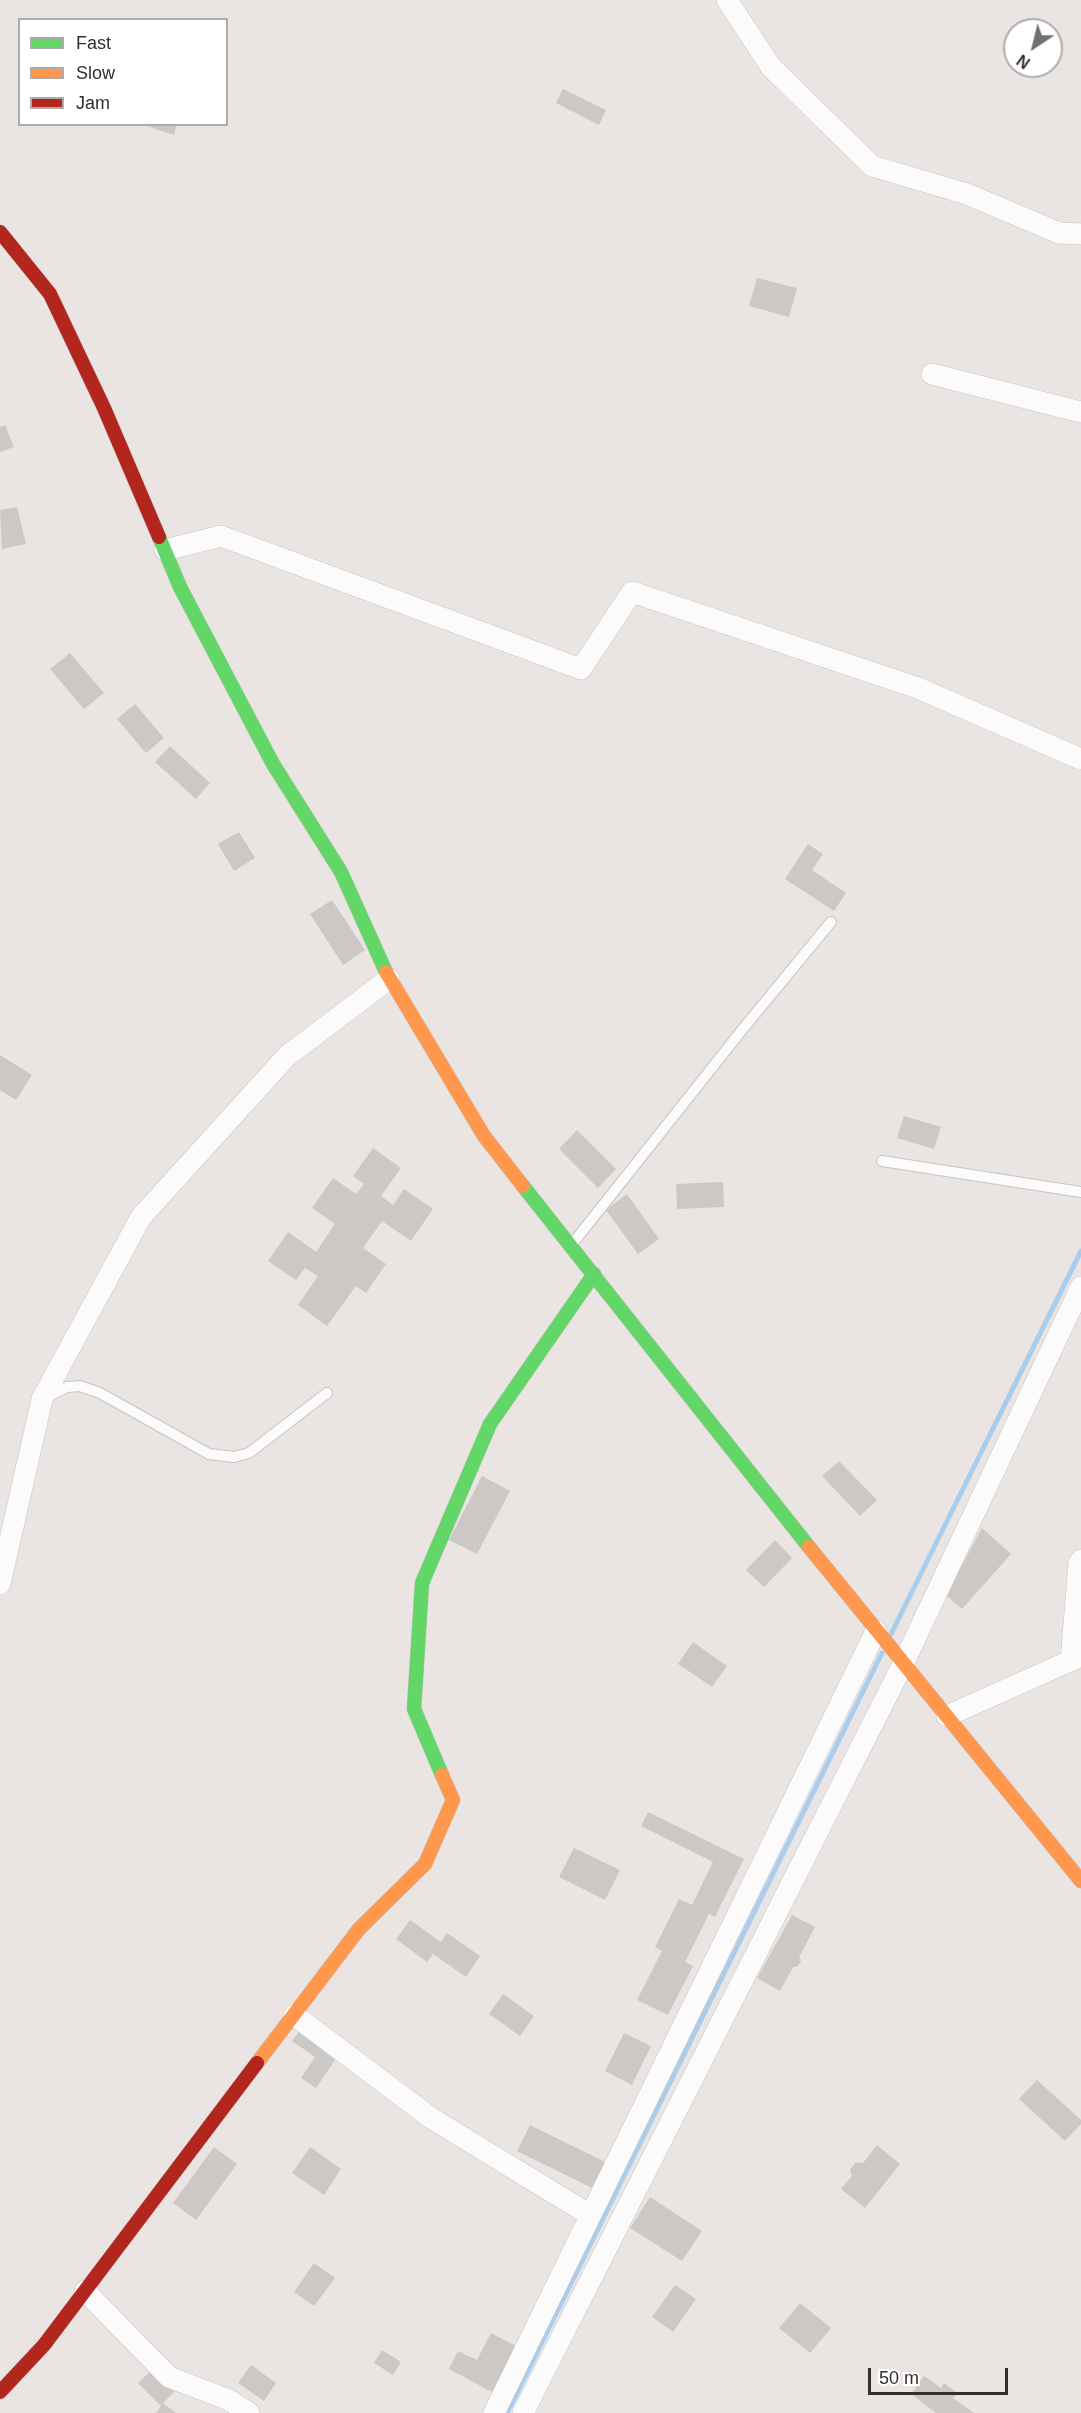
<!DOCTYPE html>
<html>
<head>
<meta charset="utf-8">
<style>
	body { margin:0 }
	#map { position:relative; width:1081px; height:2413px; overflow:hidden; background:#eae5e2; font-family:Helvetica,sans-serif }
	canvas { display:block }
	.legend { position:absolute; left:18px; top:18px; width:210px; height:108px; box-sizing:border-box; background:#fff; border:2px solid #adacab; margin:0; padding:8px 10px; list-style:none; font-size:18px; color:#332f2e }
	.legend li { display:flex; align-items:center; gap:12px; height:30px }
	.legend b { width:30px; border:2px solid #adacab }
	.north { position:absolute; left:1003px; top:18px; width:60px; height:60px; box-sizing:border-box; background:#fff; border:2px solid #adacab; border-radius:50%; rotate:215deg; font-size:16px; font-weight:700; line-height:24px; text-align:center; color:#332f2e }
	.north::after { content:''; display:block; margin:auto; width:21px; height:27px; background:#736f6d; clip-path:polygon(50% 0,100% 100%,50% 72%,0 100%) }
	.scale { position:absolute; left:868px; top:2368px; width:140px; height:27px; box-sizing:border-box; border:3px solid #332f2e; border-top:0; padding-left:8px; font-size:18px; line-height:21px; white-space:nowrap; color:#332f2e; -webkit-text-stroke:4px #fff; paint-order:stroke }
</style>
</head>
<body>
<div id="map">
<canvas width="1081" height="2413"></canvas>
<ul class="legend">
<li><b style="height:8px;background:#63d668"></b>Fast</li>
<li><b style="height:8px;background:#ff974d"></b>Slow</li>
<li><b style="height:8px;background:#b3261e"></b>Jam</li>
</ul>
<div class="north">N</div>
<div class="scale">50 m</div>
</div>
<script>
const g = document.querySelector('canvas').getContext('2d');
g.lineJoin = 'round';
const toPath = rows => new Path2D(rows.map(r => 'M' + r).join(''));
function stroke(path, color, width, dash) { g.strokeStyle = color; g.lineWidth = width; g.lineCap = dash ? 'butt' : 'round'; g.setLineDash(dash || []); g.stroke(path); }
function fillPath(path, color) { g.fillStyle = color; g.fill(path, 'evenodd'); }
const stream = toPath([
	[891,1634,1081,1251],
	[507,2413,882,1653]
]);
const building = toPath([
	[563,89,606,110,599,125,556,103],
	[141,124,177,124,174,135],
	[757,278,797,288,789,317,749,306],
	[5,425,14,447,0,452,0,427],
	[17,507,26,544,2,549,0,510],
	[70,653,104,693,84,709,50,669],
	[135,704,164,738,146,753,117,719],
	[170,746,210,783,196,799,155,762],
	[239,832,255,858,234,871,218,844],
	[808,844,823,854,812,870,846,893,834,911,785,879],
	[332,900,365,950,343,965,310,914],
	[0,1055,32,1075,16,1100,0,1090],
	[904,1116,941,1127,934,1149,897,1138],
	[577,1130,616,1169,598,1188,559,1149],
	[373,1148,401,1168,381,1196,393,1205,404,1189,433,1209,411,1241,382,1221,363,1248,386,1264,366,1293,356,1286,327,1326,298,1305,318,1276,305,1268,296,1280,268,1261,288,1232,316,1252,335,1224,312,1208,333,1178,356,1194,364,1184,353,1176],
	[723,1182,724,1207,677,1209,676,1184],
	[627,1194,659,1239,638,1254,606,1210],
	[839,1461,877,1500,860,1516,822,1476],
	[482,1476,510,1491,477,1554,449,1540],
	[982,1528,1011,1554,962,1609,946,1595],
	[775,1540,792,1558,764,1587,746,1570],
	[693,1642,727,1666,712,1687,678,1664],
	[648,1812,744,1859,715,1917,709,1914,685,1962,693,1966,668,2015,637,2000,662,1951,655,1947,679,1899,692,1905,713,1862,641,1826],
	[574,1848,620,1870,605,1900,559,1877],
	[792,1915,815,1927,799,1957,801,1961,797,1967,793,1967,780,1991,757,1978],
	[410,1920,441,1942,447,1933,480,1956,466,1977,433,1954,427,1962,396,1939],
	[503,1994,534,2016,520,2036,489,2014],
	[300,2030,338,2056,316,2088,301,2078,315,2057,292,2041],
	[624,2033,651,2046,632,2085,605,2071],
	[1037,2080,1081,2120,1081,2124,1065,2141,1019,2099],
	[530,2125,605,2162,592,2188,517,2151],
	[877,2145,900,2164,865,2208,841,2189,852,2176,850,2170,856,2162,863,2163],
	[214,2147,237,2164,196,2220,173,2203],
	[310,2147,341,2169,324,2195,292,2173],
	[650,2197,702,2231,682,2261,630,2228],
	[314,2263,335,2278,314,2306,294,2292],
	[675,2285,696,2299,673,2332,652,2317],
	[800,2303,831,2328,810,2353,779,2328],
	[491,2333,516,2346,492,2392,449,2369,458,2351,477,2360],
	[382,2350,401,2362,393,2375,374,2363],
	[251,2365,276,2383,264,2401,238,2383],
	[154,2368,176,2390,163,2403,176,2413,156,2413,161,2406,138,2383],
	[924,2376,941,2388,944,2383,957,2393,953,2398,974,2413,936,2413,911,2394]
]);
const lane = toPath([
	[882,1161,1081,1192],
	[573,1243,742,1030,831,922],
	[47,1397,67,1387,80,1386,100,1393,209,1454,234,1457,249,1453,327,1393]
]);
const street = toPath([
	[727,0,771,67,872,166,967,194,1059,233,1081,234],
	[932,374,1081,412],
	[165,550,221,536,581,669,632,592,918,688,1081,759],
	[0,1584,42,1399,141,1217,287,1056,389,979],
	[1071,1661,1079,1563,1081,1560],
	[947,1716,1081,1656],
	[294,2015,431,2118,590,2215],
	[85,2291,169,2377,229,2400,249,2413],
	[494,2413,876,1631],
	[523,2413,904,1662,1081,1287]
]);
const fast = toPath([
	[159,537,180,587,273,764,341,872,386,972],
	[523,1186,809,1547],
	[442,1775,414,1709,422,1583,490,1424,594,1274]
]);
const slow = toPath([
	[386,972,484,1136,523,1186],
	[809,1547,1081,1881],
	[257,2063,359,1929,425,1864,453,1800,442,1775]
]);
const jam = toPath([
	[0,232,50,294,104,408,159,537],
	[0,2392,44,2345,257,2063]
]);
stroke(stream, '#a9cded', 5);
fillPath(building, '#ccc8c6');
stroke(lane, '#c7c3c0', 12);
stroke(street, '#c7c3c0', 22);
stroke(fast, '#c7c3c0', 15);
stroke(slow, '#c7c3c0', 15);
stroke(jam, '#c7c3c0', 15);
stroke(lane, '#fcfbfb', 10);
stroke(street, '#fcfbfb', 21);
stroke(fast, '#63d668', 14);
stroke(slow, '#ff974d', 14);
stroke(jam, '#b3261e', 14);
</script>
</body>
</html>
